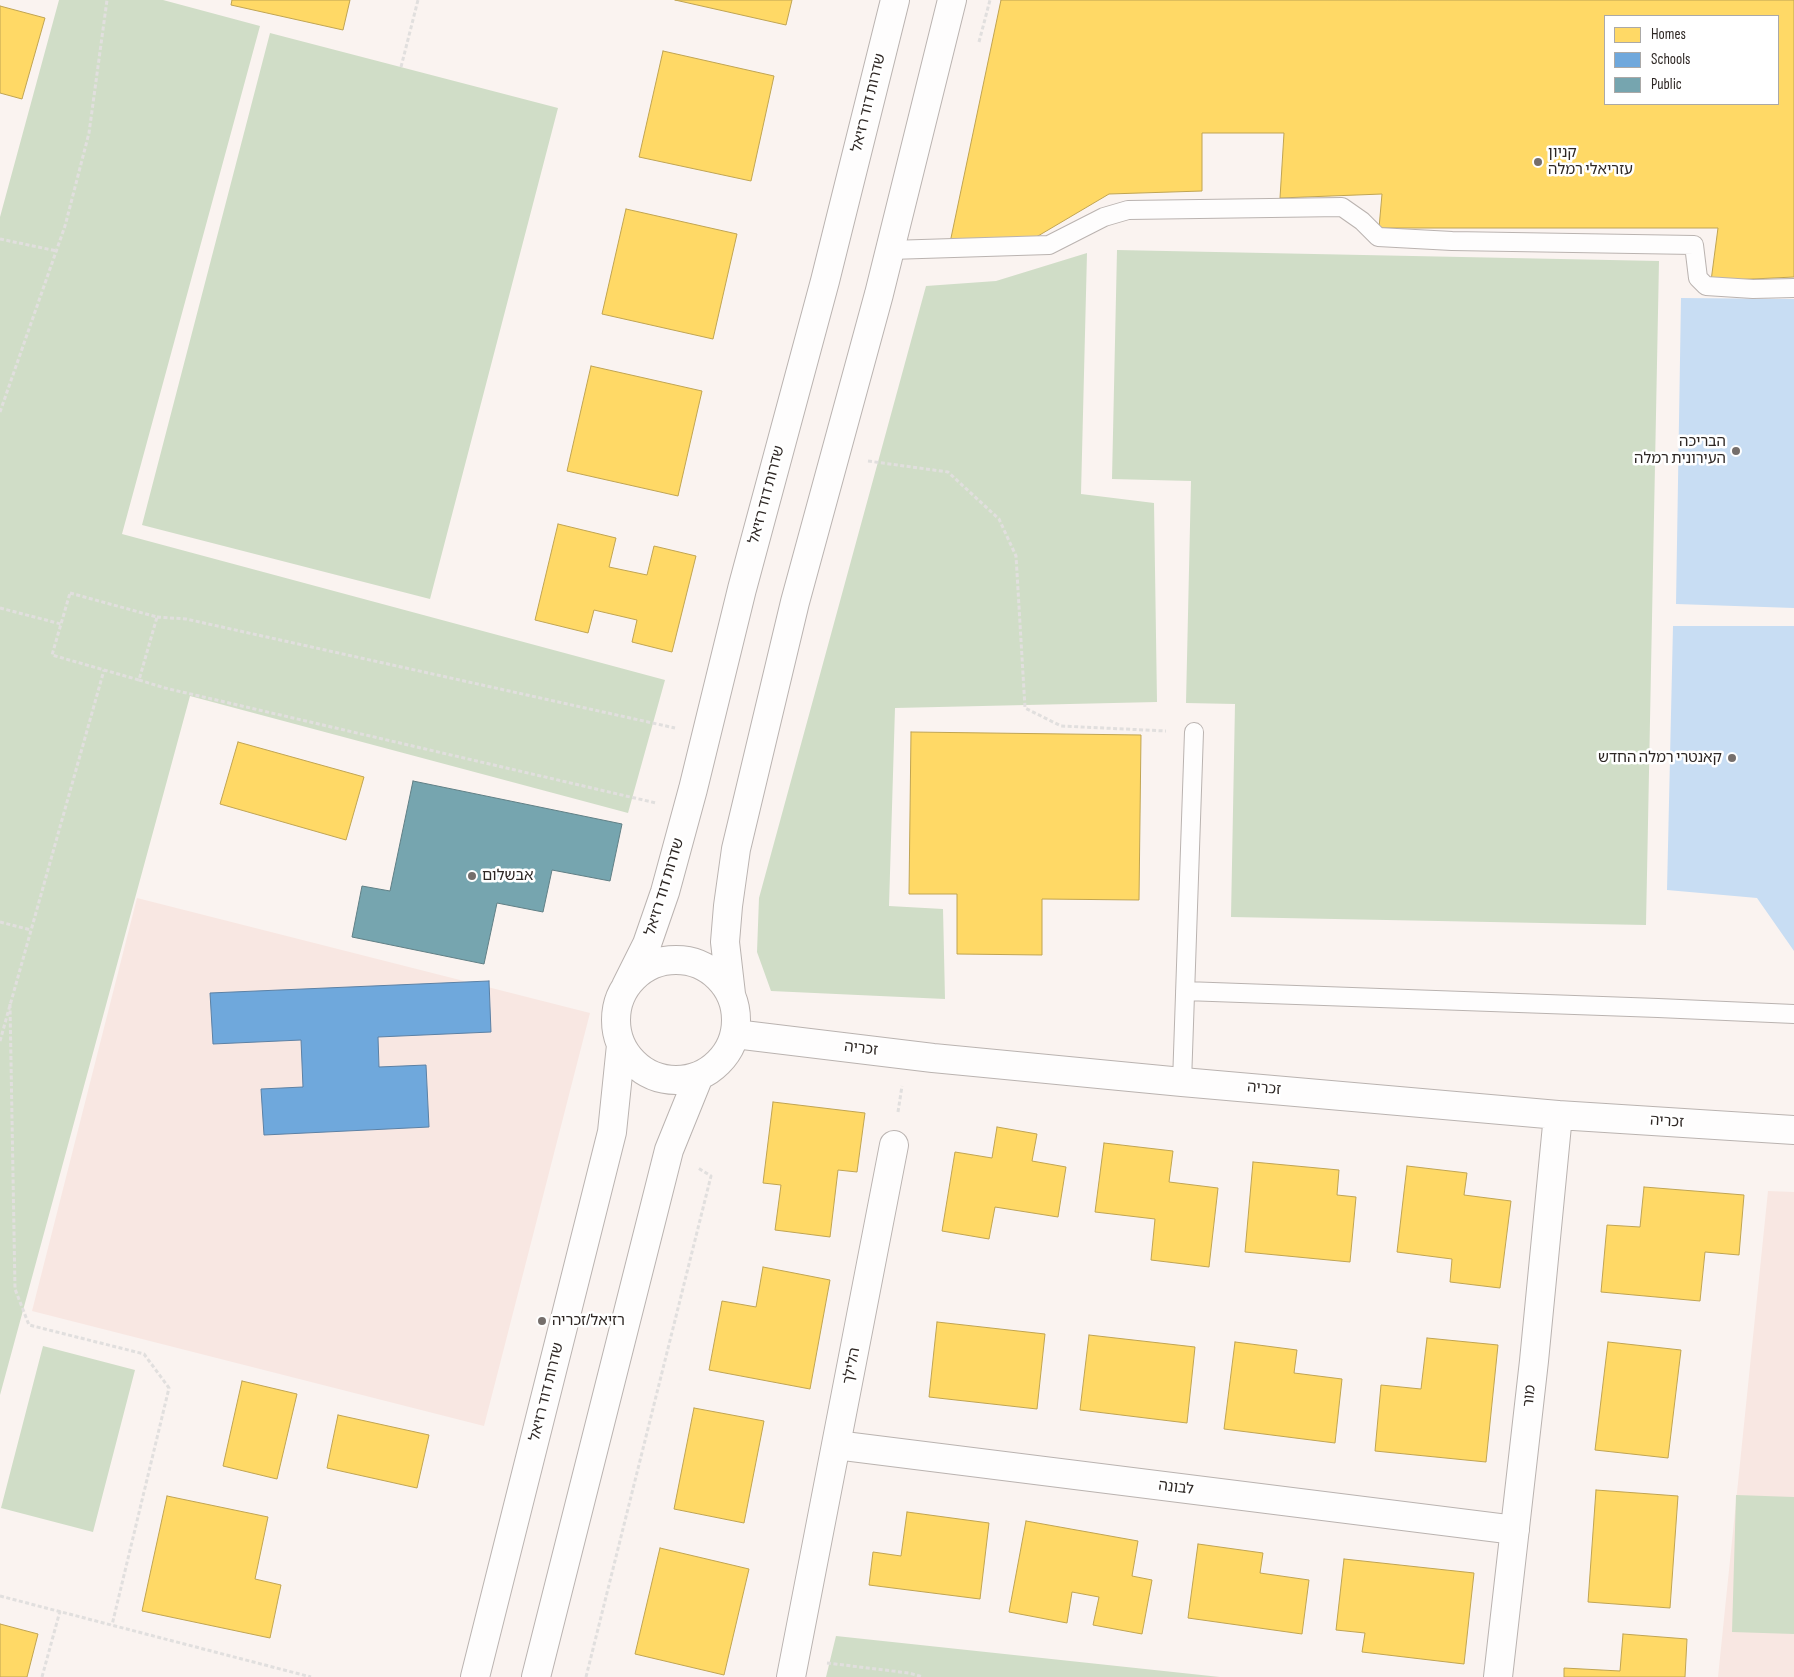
<!DOCTYPE html>
<html>
<head>
<meta charset="utf-8">
<style>
	body { margin:0 }
	#map { position:relative; width:1794px; height:1677px; overflow:hidden; background:#faf3f0; font-family:"Sofia Sans Condensed",sans-serif }
	canvas { display:block }
	.legend { position:absolute; left:1604px; top:15px; width:175px; height:90px; box-sizing:border-box; background:#fff; border:1px solid #aba9a7; margin:0; padding:6px 9px; list-style:none; font-size:15px; color:#2e2724 }
	.legend li { display:flex; align-items:center; gap:10px; height:25px }
	.legend b { width:25px; border:1px solid #aba9a7 }
</style>
</head>
<body>
<div id="map">
<canvas width="1794" height="1677"></canvas>
<ul class="legend">
<li><b style="height:14px;background:#ffd966"></b>Homes</li>
<li><b style="height:14px;background:#6fa8dc"></b>Schools</li>
<li><b style="height:14px;background:#76a5af"></b>Public</li>
</ul>
</div>
<script>
const g = document.querySelector('canvas').getContext('2d');
g.lineJoin = 'round';
function fillPath(path, color) { g.fillStyle = color; g.fill(path, 'evenodd'); }
const toPath = rows => new Path2D(rows.map(r => 'M' + r).join(''));
function stroke(path, color, width, dash) { g.strokeStyle = color; g.lineWidth = width; g.lineCap = dash ? 'butt' : 'round'; g.setLineDash(dash || []); g.stroke(path); }
function label(font, color, halo, rows, align = 'center') {
  g.font = font + ' "Sofia Sans Condensed","Noto Sans Hebrew",sans-serif'; g.lineWidth = 5; g.setLineDash([]); g.textBaseline = 'middle'; g.strokeStyle = halo; g.fillStyle = color; for (const [text, x, y, turn = 0] of rows) {
    g.save(); g.translate(x, y); g.rotate((+turn || 0) * Math.PI / 180); g.textAlign = isNaN(turn) ? turn : align; if (halo) g.strokeText(text, 0, 0); g.fillText(text, 0, 0); g.restore();
  }
}
const education = toPath([
	[137,898,590,1013,484,1426,32,1311],
	[1768,1191,1794,1192,1794,1677,1718,1677]
]);
const green = toPath([
	[59,0,163,0,260,26,122,534,665,680,628,813,190,696,0,1395,0,217],
	[270,33,558,108,430,599,142,525],
	[1117,250,1659,261,1646,925,1231,917,1235,704,1186,703,1191,481,1112,479],
	[1087,253,1081,494,1154,503,1157,702,895,708,889,906,943,909,945,999,771,991,757,952,759,898,926,286,996,281],
	[43,1346,135,1370,93,1532,1,1508],
	[1736,1495,1794,1497,1794,1634,1732,1632],
	[836,1636,1220,1677,826,1677]
]);
const water = toPath([
	[1681,298,1794,299,1794,608,1676,604],
	[1673,626,1794,626,1794,951,1757,898,1667,890]
]);
const homes = toPath([
	[232,0,350,0,343,30,231,5,232,0],
	[675,0,792,0,786,25,675,0],
	[1001,0,1794,0,1794,277,1711,281,1718,228,1379,228,1382,194,1280,198,1284,133,1202,133,1202,191,1109,194,1021,246,947,257,1001,0],
	[1605,16,1778,16,1778,104,1605,104,1605,16],
	[0,6,45,18,22,99,0,93,0,6],
	[663,51,774,76,751,181,639,157,663,51],
	[626,209,737,234,713,339,602,314,626,209],
	[591,366,702,391,678,496,567,471,591,366],
	[558,524,616,538,609,567,647,575,654,546,696,556,672,652,632,642,637,620,594,610,588,633,535,620,558,524],
	[911,732,1141,735,1139,900,1042,899,1042,955,957,954,957,894,909,894,911,732],
	[238,742,364,777,346,840,220,804,238,742],
	[773,1102,865,1113,857,1172,838,1170,830,1237,775,1230,781,1185,763,1183,773,1102],
	[997,1127,1037,1134,1032,1161,1066,1167,1058,1217,995,1207,989,1239,942,1231,955,1152,992,1158,997,1127],
	[1104,1143,1173,1151,1169,1182,1218,1188,1209,1267,1151,1260,1155,1219,1095,1212,1104,1143],
	[1253,1162,1339,1170,1337,1195,1356,1197,1350,1262,1245,1252,1253,1162],
	[1407,1166,1467,1173,1464,1195,1511,1201,1500,1288,1450,1282,1452,1259,1397,1252,1407,1166],
	[1644,1187,1744,1195,1739,1255,1705,1252,1700,1301,1601,1292,1607,1225,1640,1227,1644,1187],
	[763,1267,830,1280,810,1389,709,1370,722,1301,756,1307,763,1267],
	[937,1322,1045,1334,1037,1409,929,1397,937,1322],
	[1089,1335,1195,1347,1187,1423,1080,1410,1089,1335],
	[1427,1338,1498,1345,1486,1462,1375,1451,1381,1385,1421,1389,1427,1338],
	[1235,1342,1297,1350,1294,1373,1342,1379,1335,1443,1224,1429,1235,1342],
	[1608,1342,1681,1350,1668,1458,1595,1450,1608,1342],
	[242,1381,297,1394,277,1479,223,1466,242,1381],
	[694,1408,764,1421,744,1523,674,1509,694,1408],
	[338,1415,429,1435,417,1488,327,1468,338,1415],
	[1596,1490,1678,1496,1670,1608,1588,1602,1596,1490],
	[167,1496,268,1517,255,1579,281,1585,270,1638,142,1611,167,1496],
	[907,1512,989,1523,980,1599,869,1585,873,1552,901,1556,907,1512],
	[1026,1521,1138,1541,1132,1576,1152,1580,1142,1634,1093,1625,1099,1597,1072,1592,1067,1623,1009,1612,1026,1521],
	[1198,1544,1263,1553,1260,1573,1309,1580,1302,1634,1188,1618,1198,1544],
	[660,1548,749,1569,724,1675,635,1654,660,1548],
	[1344,1559,1474,1573,1464,1664,1362,1652,1365,1633,1336,1630,1344,1559],
	[0,1624,38,1634,27,1677,0,1677,0,1624],
	[1623,1634,1687,1639,1685,1677,1564,1677,1564,1668,1620,1671,1623,1634]
]);
const schools = toPath([
	[489,981,491,1032,378,1037,379,1067,426,1065,429,1127,264,1135,261,1089,303,1087,301,1040,213,1044,210,993,489,981]
]);
const public = toPath([
	[413,781,622,824,610,881,552,870,543,912,497,903,484,964,352,937,362,886,390,891,413,781]
]);
const path = toPath([
	[979,42,990,0],
	[401,67,418,0],
	[0,239,57,251],
	[0,412,65,226,89,133,107,0],
	[868,461,948,472,999,519,1016,556,1025,708,1061,726,1166,731],
	[70,593,157,617,139,680,52,655,70,593],
	[0,608,61,624],
	[157,617,186,619,675,728],
	[139,680,165,688,656,803],
	[0,922,31,930],
	[10,1004,15,1289,29,1325,144,1354,169,1388,112,1625],
	[0,1041,104,670],
	[898,1112,902,1086],
	[0,1596,311,1677],
	[827,1663,909,1673,923,1677],
	[42,1677,60,1611],
	[586,1677,711,1176,698,1168]
]);
const lane = toPath([
	[890,250,1049,245,1104,217,1128,210,1342,207,1362,221,1378,237,1452,241,1694,245,1698,278,1706,286,1753,289,1794,288],
	[1185,991,1658,1008,1794,1014],
	[1182,1082,1194,732]
]);
const street = toPath([
	[735,1034,933,1058,1182,1082,1558,1115,1794,1130],
	[836,1445,1515,1530],
	[791,1677,894,1145],
	[1498,1677,1534,1361,1558,1115]
]);
const secondary = toPath([
	'616 1020a60 60 0 1 1 120 0a60 60 0 1 1-120 0Z',
	[626,986,647,944,665,892,693,789,742,589,825,281,895,0],
	[731,994,725,942,728,906,736,849,795,602,879,294,952,0],
	[475,1677,612,1132,621,1045],
	[536,1677,669,1150,699,1076]
]);
const markers = [
	[1538,162,5,"#756e6b"],
	[1736,451,5,"#756e6b"],
	[1732,758,5,"#756e6b"],
	[472,876,5,"#756e6b"],
	[542,1321,5,"#756e6b"]
];
const streetNames = [
	["שדרות דוד רזיאל",869,103,-76],
	["שדרות דוד רזיאל",767,495,-75],
	["שדרות דוד רזיאל",665,887,-73],
	["זכריה",861,1049,7],
	["זכריה",1264,1089,5],
	["זכריה",1667,1122,4],
	["הלילך",852,1366,-79],
	["שדרות דוד רזיאל",547,1392,-76],
	["מור",1530,1396,-83],
	["לבונה",1176,1488,7]
];
const poiNames = [
	["קניון",1548,153],
	["עזריאלי רמלה",1548,170],
	["הבריכה",1726,442,"right"],
	["העירונית רמלה",1726,459,"right"],
	["קאנטרי רמלה החדש",1722,758,"right"],
	["אבשלום",482,876],
	["רזיאל/זכריה",552,1321]
];
fillPath(education, '#f8e7e2');
fillPath(green, '#d0ddc7');
fillPath(water, '#c8ddf3');
fillPath(homes, '#ffd966');
stroke(homes, '#c0a452', 1);
fillPath(schools, '#6fa8dc');
stroke(schools, '#5c81a5', 1);
fillPath(public, '#76a5af');
stroke(public, '#607f85', 1);
stroke(lane, '#bab3b0', 20);
stroke(street, '#bab3b0', 30);
stroke(secondary, '#bab3b0', 30);
stroke(path, '#e1dfde', 3, [4, 2.5]);
stroke(lane, '#fefdfd', 18);
stroke(street, '#fefdfd', 28);
stroke(secondary, '#fefdfd', 28);
for (const [x, y, r, color] of markers) { const dot = new Path2D(); dot.arc(x, y, r, 0, 2 * Math.PI); g.fillStyle = color; g.fill(dot); stroke(dot, '#fff', 2); }
label('15px', '#2e2724', '#fff', streetNames);
label('15px', '#2e2724', '#fff', poiNames, 'left');
</script>
</body>
</html>
